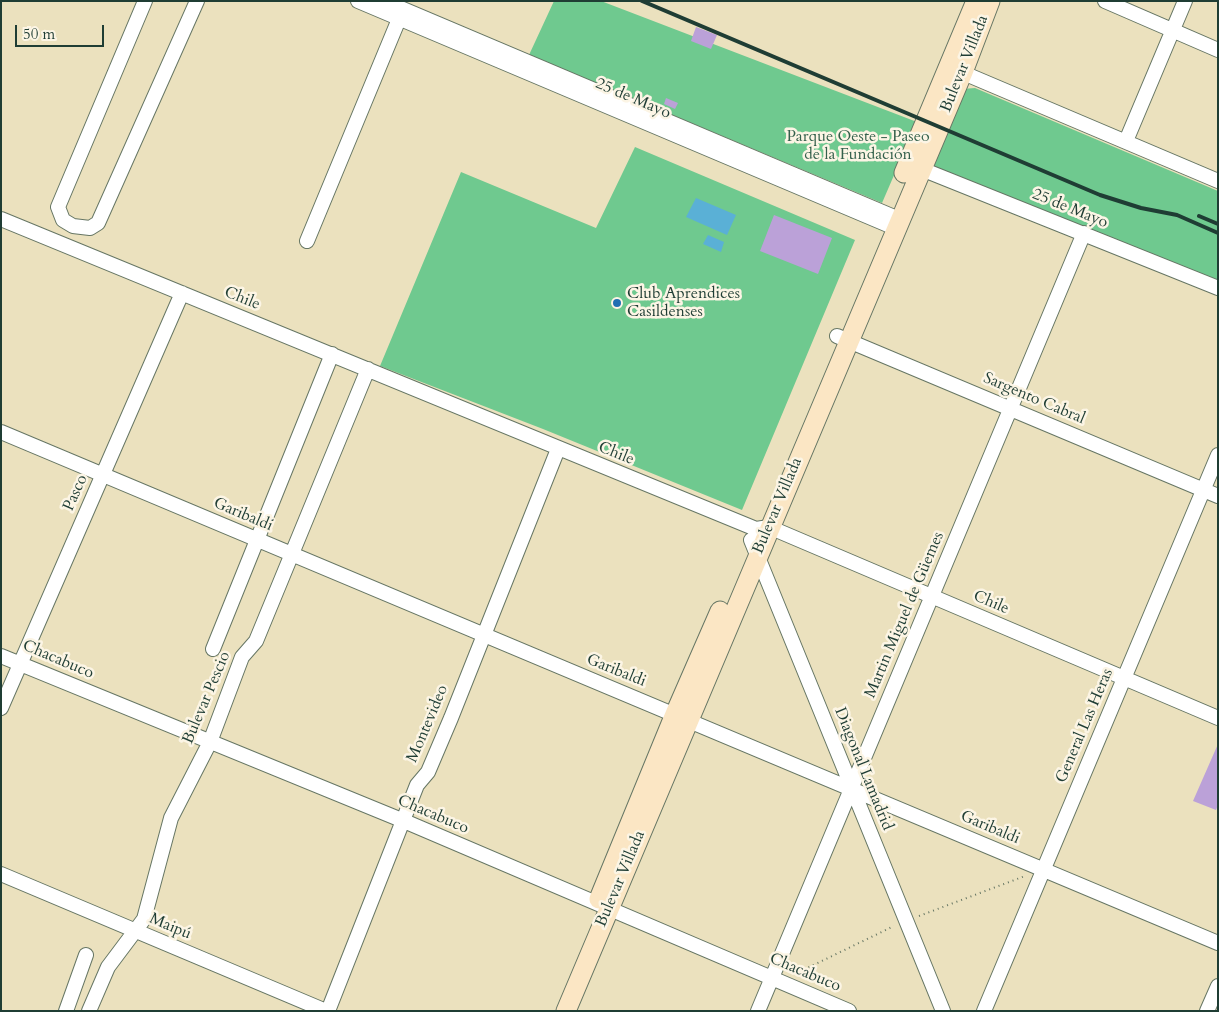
<!DOCTYPE html>
<html>
<head>
<meta charset="utf-8">
<style>
	body { margin:0 }
	#map { position:relative; width:1219px; height:1012px; overflow:hidden; background:#ebe1be; font-family:Cardo,serif }
	canvas { display:block }
	.frame { position:absolute; inset:0; border:2px solid #1f3d34; pointer-events:none }
	.scale { position:absolute; left:15px; top:25px; width:89px; height:22px; box-sizing:border-box; border:2px solid #1f3d34; border-top:0; padding-left:6px; font-size:15px; line-height:18px; white-space:nowrap; color:#1f3d34; -webkit-text-stroke:4px #fcf5e5; paint-order:stroke }
</style>
</head>
<body>
<div id="map">
<canvas width="1219" height="1012"></canvas>
<div class="frame"></div>
<div class="scale">50 m</div>
</div>
<script>
const g = document.querySelector('canvas').getContext('2d');
g.lineJoin = 'round';
function fillPath(path, color) { g.fillStyle = color; g.fill(path, 'evenodd'); }
const toPath = rows => new Path2D(rows.map(r => 'M' + r).join(''));
function stroke(path, color, width, dash) { g.strokeStyle = color; g.lineWidth = width; g.lineCap = dash ? 'butt' : 'round'; g.setLineDash(dash || []); g.stroke(path); }
function label(font, color, halo, rows, align = 'center') {
  g.font = font + ' Cardo,serif'; g.lineWidth = 5; g.setLineDash([]); g.textBaseline = 'middle'; g.strokeStyle = halo; g.fillStyle = color; for (const [text, x, y, turn = 0] of rows) {
    g.save(); g.translate(x, y); g.rotate((+turn || 0) * Math.PI / 180); g.textAlign = isNaN(turn) ? turn : align; if (halo) g.strokeText(text, 0, 0); g.fillText(text, 0, 0); g.restore();
  }
}
const green = toPath([
	[554,1,601,1,917,122,882,203,529,55],
	[975,88,1218,191,1218,285,933,166,962,89],
	[635,147,855,240,742,510,543,429,380,366,461,172,596,228]
]);
const water = toPath([
	[696,198,736,215,727,235,686,217],
	[708,235,724,242,721,252,703,244]
]);
const building = toPath([
	[696,27,717,35,711,49,691,41],
	[666,98,678,103,675,109,664,104],
	[774,215,832,238,818,274,760,251],
	[1218,744,1218,805,1216,810,1193,801]
]);
const path = toPath([
	[919,916,1025,876],
	[795,974,894,926]
]);
const street = toPath([
	[145,1,58,207,63,220,73,226,90,228,98,223,197,1],
	[358,1,895,228],
	[384,1,899,219],
	[1105,1,1218,50],
	[954,69,1218,181],
	[1126,141,1185,1],
	[914,166,1218,288],
	[1,219,756,529,769,527,1218,718],
	[307,241,399,19],
	[837,336,1218,496],
	[1,432,1218,943],
	[751,540,943,1011],
	[213,649,332,354],
	[1,656,404,821,849,1011],
	[1,708,182,293],
	[1,874,326,1011],
	[66,1011,86,955],
	[89,1011,108,967,144,919,171,818,210,742,242,657,256,641,368,369],
	[328,1011,417,785,428,772,451,718,558,449],
	[758,1011,1084,233],
	[984,1011,1218,455],
	[1207,1011,1218,986]
]);
const secondary = toPath([
	[904,173,976,1],
	[599,899,675,714,720,611],
	[566,1011,963,72,990,1]
]);
const rail = toPath([
	[642,1,1100,195,1141,208,1177,215,1218,233],
	[1199,216,1218,224]
]);
const markers = [
	[617,303,5,"#1f6fb2"]
];
const streetNames = [
	["Bulevar Villada",965,64,-68],
	["25 de Mayo",633,99,23],
	["25 de Mayo",1070,209,22],
	["Chile",242,299,22],
	["Sargento Cabral",1034,399,23],
	["Chile",616,454,22],
	["Pasco",76,493,-66],
	["Bulevar Villada",778,506,-67],
	["Garibaldi",243,515,23],
	["Chile",991,603,23],
	["Martin Miguel de Güemes",905,615,-67],
	["Chacabuco",58,660,23],
	["Garibaldi",616,671,22],
	["Bulevar Pescio",207,698,-67],
	["Montevideo",428,724,-67],
	["General Las Heras",1085,726,-67],
	["Diagonal Lamadrid",863,769,68],
	["Chacabuco",433,815,23],
	["Garibaldi",990,828,23],
	["Bulevar Villada",621,879,-67],
	["Maipú",170,927,23],
	["Chacabuco",805,973,23]
];
const parkNames = [
	["Parque Oeste - Paseo",858,137],
	["de la Fundación",858,155]
];
const poiNames = [
	["Club Aprendices",627,294],
	["Casildenses",627,312]
];
fillPath(green, '#6fc98f');
fillPath(water, '#5ab0d6');
fillPath(building, '#bba1d8');
stroke(street, '#667664', 16);
stroke(secondary, '#667664', 21);
stroke(path, '#667664', 2, [1, 4]);
stroke(street, '#fff', 14);
stroke(secondary, '#fbe6c4', 19);
stroke(rail, '#1f3d34', 4);
for (const [x, y, r, color] of markers) { const dot = new Path2D(); dot.arc(x, y, r, 0, 2 * Math.PI); g.fillStyle = color; g.fill(dot); stroke(dot, '#fcf5e5', 2); }
label('16px', '#1f3d34', '#fcf5e5', streetNames);
label('16px', '#33604b', '#fcf5e5', parkNames);
label('16px', '#1f3d34', '#fcf5e5', poiNames, 'left');
</script>
</body>
</html>
